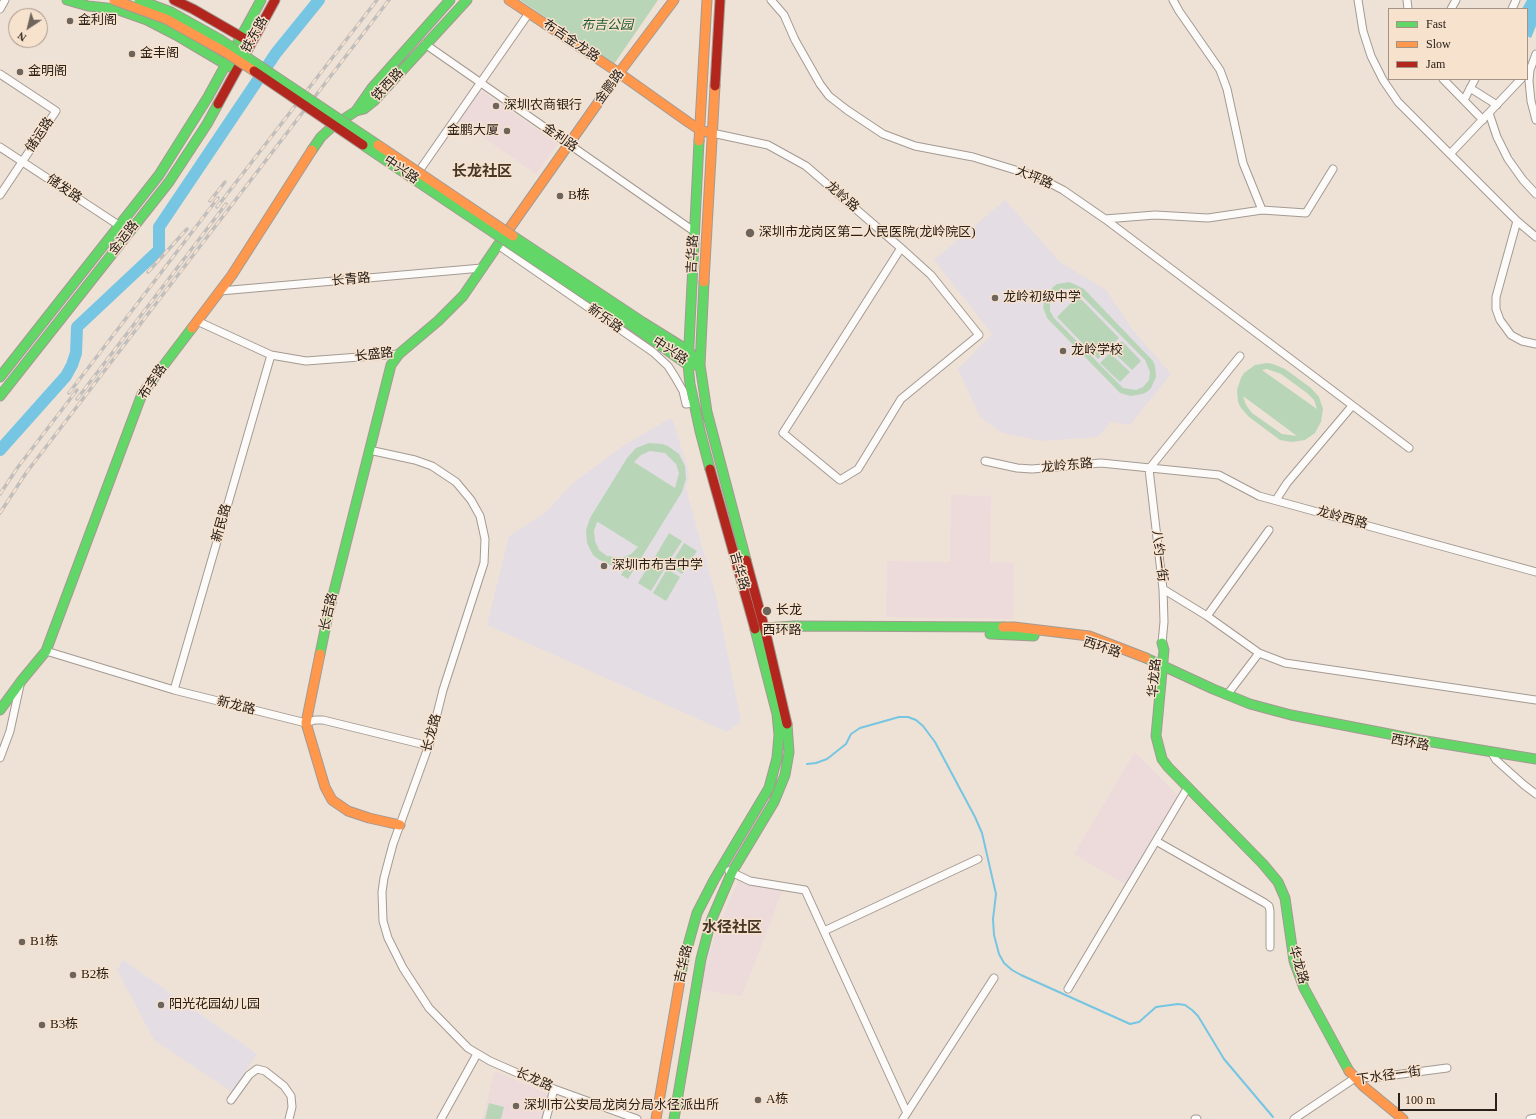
<!DOCTYPE html>
<html>
<head>
<meta charset="utf-8">
<style>
	body { margin:0 }
	#map { position:relative; width:1536px; height:1119px; overflow:hidden; background:#eee2d7; font-family:"Times New Roman",serif }
	canvas { display:block }
	.legend { position:absolute; left:1388px; top:8px; width:140px; height:72px; box-sizing:border-box; background:#f7e2ce; border:1px solid #a49486; margin:0; padding:5px 7px; list-style:none; font-size:12px; color:#282019 }
	.legend li { display:flex; align-items:center; gap:8px; height:20px }
	.legend b { width:20px; border:1px solid #a49486 }
	.north { position:absolute; left:8px; top:8px; width:40px; height:40px; box-sizing:border-box; background:#f7e2ce; border:1px solid #a49486; border-radius:50%; rotate:215deg; font-size:11px; font-weight:700; line-height:16px; text-align:center; color:#282019 }
	.north::after { content:''; display:block; margin:auto; width:14px; height:18px; background:#6d645c; clip-path:polygon(50% 0,100% 100%,50% 72%,0 100%) }
	.scale { position:absolute; left:1398px; top:1093px; width:99px; height:18px; box-sizing:border-box; border:2px solid #282019; border-top:0; padding-left:5px; font-size:12px; line-height:14px; white-space:nowrap; color:#282019; -webkit-text-stroke:3px #f7e2ce; paint-order:stroke }
</style>
</head>
<body>
<div id="map">
<canvas width="1536" height="1119"></canvas>
<ul class="legend">
<li><b style="height:5px;background:#63d668"></b>Fast</li>
<li><b style="height:5px;background:#ff974d"></b>Slow</li>
<li><b style="height:5px;background:#b3261e"></b>Jam</li>
</ul>
<div class="north">N</div>
<div class="scale">100 m</div>
</div>
<script>
const g = document.querySelector('canvas').getContext('2d');
g.lineJoin = 'round';
function fillPath(path, color) { g.fillStyle = color; g.fill(path, 'evenodd'); }
const toPath = rows => new Path2D(rows.map(r => 'M' + r).join(''));
function stroke(path, color, width, dash) { g.strokeStyle = color; g.lineWidth = width; g.lineCap = dash ? 'butt' : 'round'; g.setLineDash(dash || []); g.stroke(path); }
function label(font, color, halo, rows, align = 'center') {
  g.font = font + ' "Times New Roman","Noto Sans SC",serif'; g.lineWidth = 3; g.setLineDash([]); g.textBaseline = 'middle'; g.strokeStyle = halo; g.fillStyle = color; for (const [text, x, y, turn = 0] of rows) {
    g.save(); g.translate(x, y); g.rotate((+turn || 0) * Math.PI / 180); g.textAlign = isNaN(turn) ? turn : align; if (halo) g.strokeText(text, 0, 0); g.fillText(text, 0, 0); g.restore();
  }
}
const commercial = toPath([
	[479,89,558,144,536,174,458,120],
	[951,495,991,496,990,562,1014,563,1013,619,886,617,887,561,950,562],
	[1135,752,1179,796,1126,885,1074,854],
	[739,879,783,889,742,996,706,991,701,988,703,974,716,932],
	[495,1071,549,1094,543,1119,482,1119]
]);
const education = toPath([
	[1005,200,1060,262,1106,290,1132,329,1171,374,1130,425,1111,422,1098,437,1042,441,1002,433,980,417,958,369,992,334,934,260],
	[672,418,687,466,689,473,686,489,716,596,741,721,727,732,487,625,509,536,545,513,574,482,623,446,667,420],
	[123,960,257,1054,232,1092,154,1040,117,970]
]);
const green = toPath([
	[520,0,658,0,614,64],
	[1069,282,1074,284,1084,289,1153,361,1155,366,1156,377,1151,388,1147,392,1142,394,1131,396,1120,393,1047,318,1043,307,1046,296,1053,287,1057,284],
	[1064,289,1072,289,1080,294,1145,360,1150,372,1149,380,1143,387,1136,390,1123,388,1054,318,1050,311,1050,302,1053,295],
	[1078,296,1119,338,1098,359,1057,317],
	[1122,341,1141,361,1132,370,1112,351],
	[1110,353,1130,372,1120,382,1100,363],
	[1267,363,1273,364,1285,369,1311,388,1319,397,1323,409,1321,422,1315,433,1305,440,1292,442,1280,440,1249,417,1241,408,1238,402,1237,390,1241,378,1244,373,1255,365],
	[1267,369,1281,374,1307,393,1314,400,1317,409,1262,370],
	[1243,396,1297,436,1282,434,1252,413,1246,405],
	[649,443,662,444,668,446,679,454,685,466,686,479,682,492,628,579,621,575,627,565,617,566,610,565,598,559,593,555,587,543,586,530,590,518,627,458,636,448],
	[650,451,665,453,676,464,679,473,675,488,634,462,641,455],
	[597,522,598,522,638,547,631,554,622,558,607,556,599,550,595,541,594,531],
	[669,533,682,541,667,564,655,557],
	[684,543,697,551,682,574,670,566],
	[652,560,665,568,651,591,638,583],
	[667,569,680,577,666,601,653,593],
	[489,1103,504,1107,501,1119,485,1119]
]);
const water = toPath([
	[1527,0,1536,0,1536,26,1531,38,1527,36,1527,9,1522,9]
]);
const stream = toPath([
	[807,764,816,763,827,759,846,744,851,734,860,728,899,717,908,717,916,720,923,726,935,742,975,817,982,833,996,894,993,919,994,935,999,954,1004,963,1012,970,1021,975,1130,1024,1139,1022,1156,1007,1178,1004,1185,1005,1192,1010,1198,1016,1224,1059,1273,1117]
]);
const river = toPath([
	[0,450,66,376,72,365,76,353,77,327,159,250,159,227,276,53,319,0]
]);
const street = toPath([
	[771,0,784,15,795,40,820,84,829,96,847,110,883,134,915,146,973,157,1038,177,1063,190,1105,219,1155,215,1208,218,1262,210,1306,213,1333,169],
	[1173,0,1179,11,1220,70,1227,89,1243,163,1262,210],
	[1358,0,1363,31,1371,56,1383,80,1398,102,1517,221,1536,237],
	[1407,0,1408,9],
	[0,9,5,0],
	[1451,9,1456,0],
	[1512,9,1516,0],
	[425,44,695,232],
	[1536,54,1530,70,1529,81,1531,101,1536,120],
	[0,74,56,111,0,195],
	[1443,79,1483,120],
	[1470,88,1497,105],
	[1464,100,1475,79],
	[1489,113,1497,137,1508,159,1523,180,1536,194],
	[712,133,768,145,806,166,901,248,931,275,979,335,901,399,858,469,840,480,783,433,901,248],
	[0,147,129,232],
	[1450,154,1521,79],
	[417,174,529,13],
	[1105,219,1409,448],
	[1517,221,1496,297,1496,309,1500,320,1511,335,1522,341,1536,344],
	[498,245,653,352,668,366,675,377,683,391,686,404,694,403],
	[220,291,482,268],
	[197,321,271,355,306,361,399,354],
	[369,450,415,460,432,466,456,482,471,500,480,516,485,539,484,563,443,690,430,742,393,844,384,878,382,892,383,921,388,938,403,968,429,1008,468,1048,490,1061,554,1089,637,1119],
	[985,461,1017,468,1032,469,1101,463,1219,475,1259,496,1536,572],
	[1149,469,1163,589,1164,622,1162,643],
	[1149,469,1240,356],
	[1276,500,1287,483,1352,406],
	[1163,589,1207,616,1259,653,1285,663,1536,700],
	[1207,616,1269,530],
	[46,651,174,690,306,723,315,720,323,720,429,746],
	[174,690,271,355],
	[1227,695,1259,653],
	[1492,753,1496,760,1524,785,1536,794],
	[0,758,10,731,20,685],
	[1156,841,1265,903,1269,906,1270,911,1270,947],
	[729,871,750,881,805,890,907,1113],
	[824,931,978,859],
	[1068,989,1185,792],
	[231,1100,249,1075,257,1069,265,1071,284,1086,291,1096,292,1107,289,1119],
	[441,1119,477,1054],
	[546,1119,554,1089],
	[903,1119,994,978],
	[1195,1119,1197,1119],
	[1294,1119,1355,1078,1379,1077,1447,1068],
	[1530,1119,1536,1118]
]);
const fast = toPath([
	[67,0,88,6,116,9,147,20,176,35,230,67],
	[356,111,372,88,450,0],
	[699,141,688,365,690,384,700,431,710,469],
	[312,150,321,137,333,126,356,111,364,109,374,101,467,0],
	[704,282,700,365,707,412,746,560],
	[644,323,689,351,700,365],
	[640,331,688,365,700,365],
	[0,377,159,175,208,97,261,0],
	[0,396,169,182,207,124,218,104],
	[758,632,764,628,794,626,1003,627],
	[990,634,1034,636],
	[1162,643,1164,650,1156,736,1162,759,1168,767,1263,864,1278,882,1285,898,1294,961,1304,988,1349,1071],
	[320,654,328,615,391,365,399,354,438,321,463,296,502,239],
	[1146,658,1213,689,1250,704,1291,715,1420,740,1536,759],
	[0,710,22,680,46,651,142,394,192,328],
	[680,980,683,963,697,913,714,880,769,788,777,758,779,735,777,714,755,629],
	[674,1119,701,959,711,921,732,872,774,802,785,775,789,752,787,724]
]);
const slow = toPath([
	[509,0,619,73,688,122,700,130,707,132],
	[699,141,707,0],
	[502,239,619,73,674,0],
	[704,282,715,86],
	[192,328,232,275,312,150],
	[1003,627,1014,627,1089,636,1146,658],
	[320,654,306,723,325,787,332,800,348,811,369,818,400,825],
	[1349,1071,1363,1086,1403,1119],
	[656,1119,680,980]
]);
const jam = toPath([
	[174,0,193,9,245,39],
	[715,86,720,0],
	[218,104,275,0],
	[710,469,755,629],
	[746,560,766,634,787,724]
]);
const rail = toPath([
	[210,201,225,182],
	[217,207,377,0],
	[148,272,187,229],
	[69,393,218,198],
	[77,399,226,204],
	[0,494,18,467,77,390],
	[0,513,26,473,389,0]
]);
const fastBridge = toPath([
	[139,0,171,12,221,40,378,145],
	[363,145,640,331],
	[513,236,644,323]
]);
const slowBridge = toPath([
	[114,0,166,19,225,52,254,71],
	[378,145,513,236]
]);
const jamBridge = toPath([
	[254,71,363,145]
]);
const markers = [
	[70,21,4,"#6d645c"],
	[132,54,4,"#6d645c"],
	[20,72,4,"#6d645c"],
	[496,106,4,"#6d645c"],
	[507,131,4,"#6d645c"],
	[560,196,4,"#6d645c"],
	[750,233,5,"#6d645c"],
	[995,298,4,"#6d645c"],
	[1063,351,4,"#6d645c"],
	[604,566,4,"#6d645c"],
	[767,611,5,"#6d645c"],
	[22,942,4,"#6d645c"],
	[73,975,4,"#6d645c"],
	[161,1005,4,"#6d645c"],
	[42,1025,4,"#6d645c"],
	[758,1100,4,"#6d645c"],
	[516,1106,4,"#6d645c"]
];
const poiNames = [
	["金利阁",78,21],
	["金丰阁",140,54],
	["金明阁",28,72],
	["深圳农商银行",504,106],
	["金鹏大厦",499,131,"right"],
	["B栋",568,196],
	["深圳市龙岗区第二人民医院(龙岭院区)",759,233],
	["龙岭初级中学",1003,298],
	["龙岭学校",1071,351],
	["深圳市布吉中学",612,566],
	["长龙",776,611],
	["B1栋",30,942],
	["B2栋",81,975],
	["阳光花园幼儿园",169,1005],
	["B3栋",50,1025],
	["A栋",766,1100],
	["深圳市公安局龙岗分局水径派出所",524,1106]
];
const parkNames = [
	["布吉公园",607,26]
];
const streetNames = [
	["铁东路",255,35,-61],
	["布吉金龙路",571,41,34],
	["铁西路",388,85,-47],
	["金鹏路",610,87,-54],
	["储运路",40,135,-56],
	["金利路",560,138,35],
	["中兴路",401,170,34],
	["大坪路",1034,178,22],
	["储发路",64,189,34],
	["龙岭路",842,197,41],
	["金运路",124,238,-52],
	["吉华路",693,254,-87],
	["长青路",351,280,-5],
	["新乐路",605,319,35],
	["中兴路",670,351,33],
	["长盛路",374,355,-6],
	["布李路",153,382,-56],
	["龙岭东路",1067,466,-5],
	["龙岭西路",1342,518,15],
	["新民路",222,523,-74],
	["八约一街",1159,556,83],
	["吉华路",739,571,74],
	["长吉路",329,612,-77],
	["西环路",782,631],
	["西环路",1102,648,18],
	["华龙路",1155,678,-85],
	["新龙路",236,706,14],
	["长龙路",432,733,-74],
	["西环路",1410,743,11],
	["吉华路",684,964,-77],
	["华龙路",1298,965,74],
	["下水径一街",1389,1076,-8],
	["长龙路",534,1080,23]
];
const quarterNames = [
	["长龙社区",482,172],
	["水径社区",732,928]
];
fillPath(commercial, '#eddbdc');
fillPath(education, '#e5dde4');
fillPath(green, '#b9d5b8');
fillPath(water, '#76c5e2');
stroke(stream, '#76c5e2', 2);
stroke(river, '#76c5e2', 12);
stroke(street, '#a39a92', 9);
stroke(fast, '#a39a92', 11);
stroke(slow, '#a39a92', 11);
stroke(jam, '#a39a92', 11);
stroke(street, '#fcfbf9', 7);
stroke(fast, '#63d668', 9);
stroke(slow, '#ff974d', 9);
stroke(jam, '#b3261e', 9);
stroke(rail, '#c2bebc', 3.5);
stroke(rail, '#f7e2ce', 2, [6]);
stroke(fastBridge, '#a39a92', 11, []);
stroke(slowBridge, '#a39a92', 11, []);
stroke(jamBridge, '#a39a92', 11, []);
stroke(fastBridge, '#63d668', 9);
stroke(slowBridge, '#ff974d', 9);
stroke(jamBridge, '#b3261e', 9);
for (const [x, y, r, color] of markers) { const dot = new Path2D(); dot.arc(x, y, r, 0, 2 * Math.PI); g.fillStyle = color; g.fill(dot); stroke(dot, '#f7e2ce', 1.5); }
label('13px', '#282019', '#f7e2ce', poiNames, 'left');
label('italic 13px', '#1a5a33', '#f7e2ce', parkNames);
label('13px', '#282019', '#f7e2ce', streetNames);
label('bold 15px', '#473726', '#f7e2ce', quarterNames);
</script>
</body>
</html>
